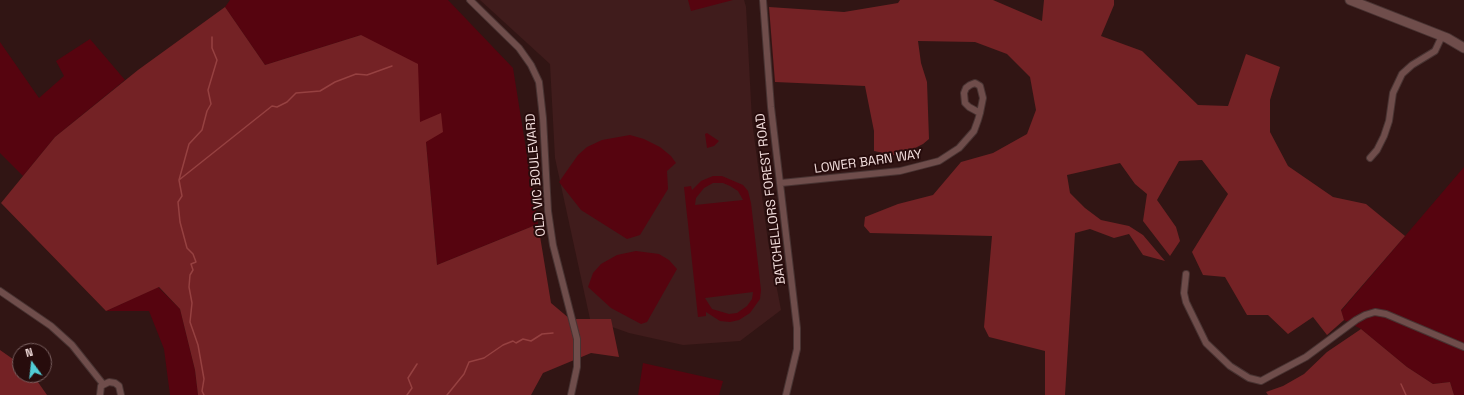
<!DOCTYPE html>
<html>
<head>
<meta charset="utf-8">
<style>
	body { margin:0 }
	#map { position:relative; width:1464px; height:395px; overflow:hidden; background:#311514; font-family:"Space Grotesk",sans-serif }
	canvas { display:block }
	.north { position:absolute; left:12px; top:343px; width:40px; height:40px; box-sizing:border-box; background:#270c0c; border:1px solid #796060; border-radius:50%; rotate:345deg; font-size:11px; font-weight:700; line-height:16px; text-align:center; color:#f4dfde }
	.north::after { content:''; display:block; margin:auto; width:14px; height:18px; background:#51ccd5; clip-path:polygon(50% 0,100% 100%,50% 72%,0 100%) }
</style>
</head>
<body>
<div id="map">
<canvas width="1464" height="395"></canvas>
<div class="north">N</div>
</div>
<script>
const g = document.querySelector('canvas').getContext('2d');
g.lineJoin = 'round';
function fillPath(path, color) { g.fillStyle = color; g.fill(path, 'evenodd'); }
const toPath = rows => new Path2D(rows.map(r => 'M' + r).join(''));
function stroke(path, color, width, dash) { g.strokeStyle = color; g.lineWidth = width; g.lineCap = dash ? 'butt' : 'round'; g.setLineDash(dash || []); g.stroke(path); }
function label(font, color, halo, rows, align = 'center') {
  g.font = font + ' "Space Grotesk",sans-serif'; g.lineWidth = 4; g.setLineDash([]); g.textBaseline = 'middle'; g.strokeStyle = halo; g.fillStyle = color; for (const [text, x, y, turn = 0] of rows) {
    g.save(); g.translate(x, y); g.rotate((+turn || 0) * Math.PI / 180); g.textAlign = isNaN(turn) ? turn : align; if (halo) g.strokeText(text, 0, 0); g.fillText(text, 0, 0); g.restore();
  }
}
const built = toPath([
	[480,0,744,0,746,7,752,121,768,242,781,310,740,341,683,345,629,333,590,319,555,158,550,64]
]);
const green = toPath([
	[230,0,448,0,513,68,538,224,437,265,426,142,420,122,361,35,265,65,225,7],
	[688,0,733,0,691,11],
	[90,39,125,80,55,137,23,176,0,153,0,42,39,98,64,76,56,61],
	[707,133,719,141,714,146,707,148,705,134],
	[630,135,644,139,660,147,671,156,676,163,667,171,668,189,640,235,627,239,581,210,559,182,578,155,587,147,602,140],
	[1464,167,1464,395,1454,395,1450,382,1433,384,1407,367,1361,329,1344,320,1341,311],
	[713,176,722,176,743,185,748,191,751,203,761,290,760,299,750,313,739,320,730,322,720,321,706,312,706,316,698,317,684,187,691,186,692,190,701,181],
	[713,183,723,183,730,186,738,191,743,200,695,205,696,198,704,188],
	[753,292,752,299,747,306,737,313,729,314,712,309,705,298],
	[636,251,659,254,669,260,677,269,647,322,641,324,611,308,588,287,593,273,601,264,617,255],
	[158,287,180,309,195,370,198,395,170,395,164,349,149,311,106,311],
	[643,363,723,381,719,395,638,395]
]);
const forest = toPath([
	[900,0,993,0,1042,21,1044,0,1114,0,1114,5,1101,36,1142,51,1198,105,1228,106,1246,54,1280,67,1270,100,1270,132,1288,166,1333,197,1366,204,1405,236,1341,310,1344,320,1327,335,1313,317,1288,334,1268,315,1247,315,1225,277,1203,275,1192,252,1228,194,1202,160,1179,161,1157,200,1176,227,1180,241,1170,256,1143,221,1147,194,1135,184,1120,163,1067,175,1070,193,1085,208,1101,220,1129,226,1143,235,1165,261,1143,255,1129,234,1114,238,1090,229,1075,233,1065,395,1045,395,1045,351,989,337,984,327,992,236,870,233,864,226,865,217,898,204,933,195,961,162,993,153,1027,134,1036,110,1030,77,1007,54,975,42,918,41,921,63,927,82,929,139,923,144,899,156,874,151,874,131,865,86,775,82,769,7,844,12,898,3],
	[225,7,265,65,361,35,418,64,420,122,441,113,443,132,426,142,437,265,538,224,551,303,570,319,611,319,619,357,591,353,543,373,531,395,198,395,195,370,180,309,159,287,106,311,1,203,55,137,138,70],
	[1361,329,1407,367,1433,384,1450,382,1454,395,1268,395,1266,392,1283,386,1304,374,1327,352],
	[0,350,20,364,20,375,33,375,47,395,0,395]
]);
const stream = toPath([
	[179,180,189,144,202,130,207,111,211,104,208,90,217,60,212,48,212,37],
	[1401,384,1406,395],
	[204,395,202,391,204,379,198,345,190,322,192,303,189,287,190,275,193,270,191,264,196,262,193,254,187,248,180,222,178,202,182,196,179,180,272,106,277,107,287,102,296,93,320,91,335,82,356,74,367,75,392,66],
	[407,395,412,388,408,378,417,364],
	[447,395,464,374,469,362,484,358,503,345,513,341,516,343,523,339,531,341,542,334,553,333]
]);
const street = toPath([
	[470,0,519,48,531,65,539,82,543,118,548,211,553,245,577,339,577,367,571,395],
	[763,0,771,107,797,328,797,349,786,395],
	[1370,158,1377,150,1384,136,1389,121,1393,93,1402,74,1412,65,1435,51,1442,36],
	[781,183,900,171,939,161,959,148,974,131,978,120,980,113,983,98,980,86,975,83,970,85,966,88,964,93,965,103,969,107,980,113],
	[1186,274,1184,293,1186,302,1206,343,1230,366,1249,378,1261,381,1272,375,1306,357,1356,320,1365,315,1375,312,1386,314,1464,347],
	[0,291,51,326,72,345,103,384],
	[100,395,101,386,109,382,115,383,119,386,121,395]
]);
const secondary = toPath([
	[1350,0,1447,38,1464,48]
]);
const streetNames = [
	["LOWER BARN WAY",868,162,-8],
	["OLD VIC BOULEVARD",536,175,-95],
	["BATCHELLORS FOREST ROAD",771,199,-97]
];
fillPath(built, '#401c1c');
fillPath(green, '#56040f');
fillPath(forest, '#742225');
stroke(stream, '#964141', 1.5);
stroke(street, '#483332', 8);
stroke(secondary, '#483332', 11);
stroke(street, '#6f4d4b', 6);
stroke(secondary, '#6f4d4b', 9);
label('13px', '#f4dfde', '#270c0c', streetNames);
</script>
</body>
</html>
